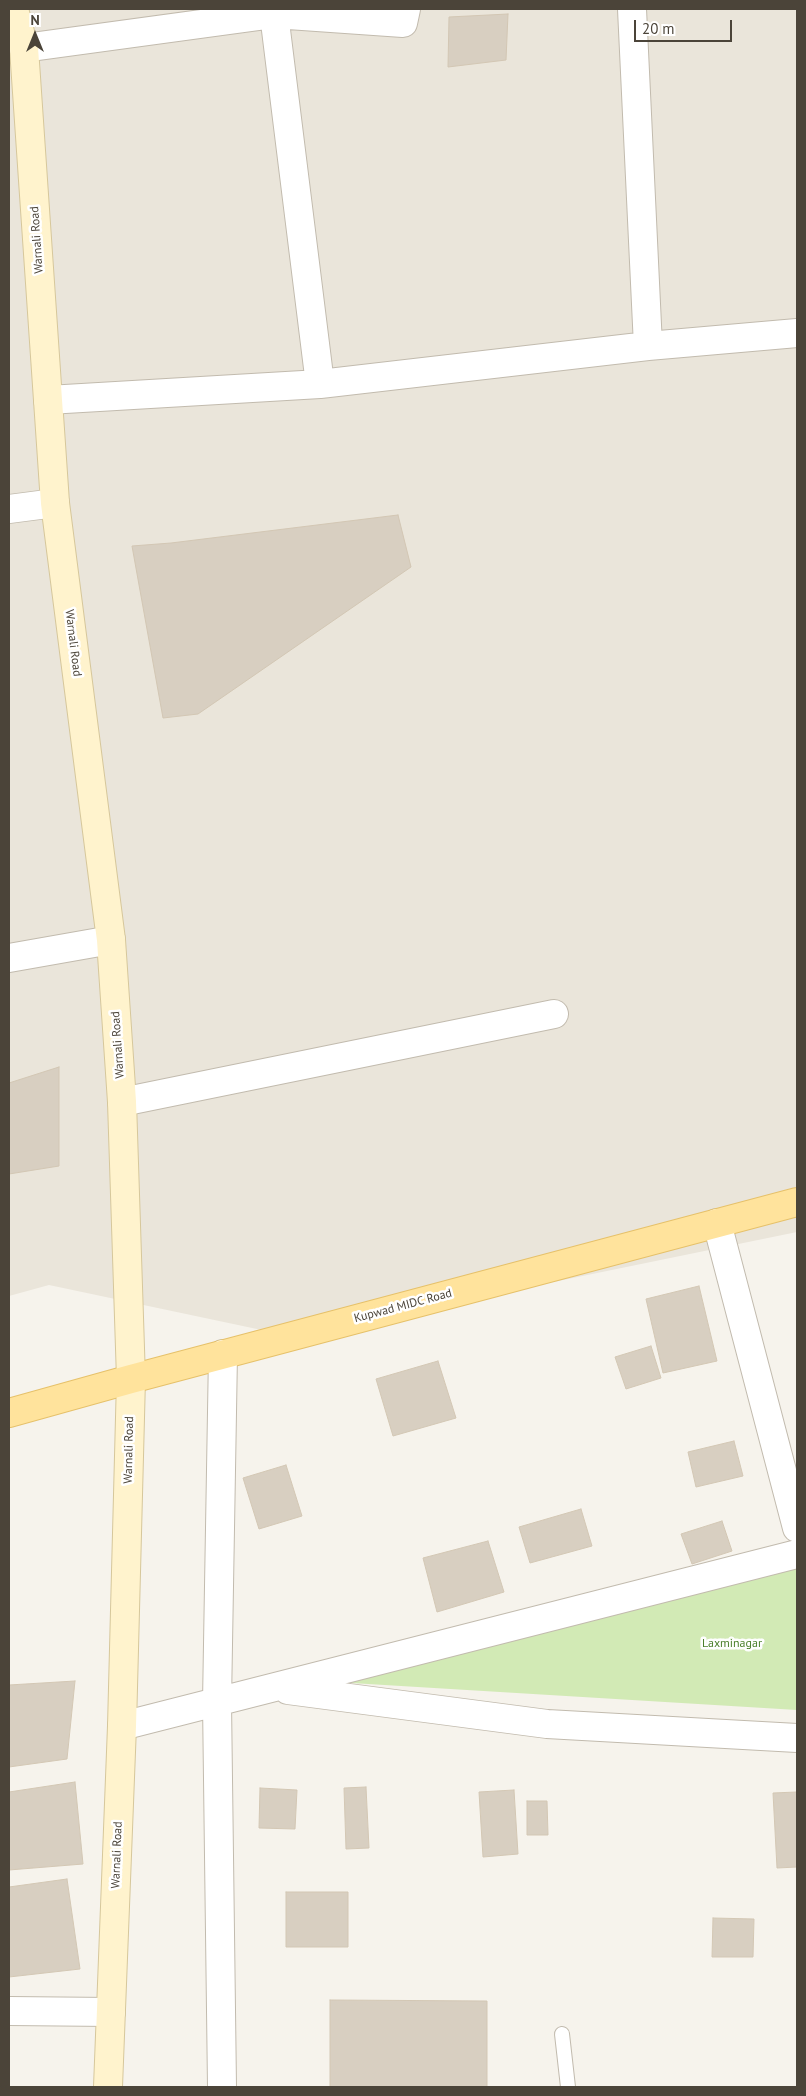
<!DOCTYPE html>
<html>
<head>
<meta charset="utf-8">
<style>
	body { margin:0 }
	#map { position:relative; width:806px; height:2096px; overflow:hidden; background:#f6f3ec; font-family:"PT Sans",sans-serif }
	canvas { display:block }
	.frame { position:absolute; inset:0; border:10px solid #4b4439; pointer-events:none }
	.north { position:absolute; left:10px; top:10px; width:50px; height:50px; -webkit-text-stroke:4px #fff; paint-order:stroke; rotate:0deg; font-size:14px; font-weight:700; line-height:20px; text-align:center; color:#4b4439 }
	.north::after { content:''; display:block; margin:auto; width:18px; height:22px; background:#4b4439; clip-path:polygon(50% 0,100% 100%,50% 72%,0 100%) }
	.scale { position:absolute; left:634px; top:20px; width:98px; height:22px; box-sizing:border-box; border:2px solid #4b4439; border-top:0; padding-left:6px; font-size:15px; line-height:18px; white-space:nowrap; color:#4b4439; -webkit-text-stroke:4px #fff; paint-order:stroke }
</style>
</head>
<body>
<div id="map">
<canvas width="806" height="2096"></canvas>
<div class="frame"></div>
<div class="north">N</div>
<div class="scale">20 m</div>
</div>
<script>
const g = document.querySelector('canvas').getContext('2d');
g.lineJoin = 'round';
function fillPath(path, color) { g.fillStyle = color; g.fill(path, 'evenodd'); }
const toPath = rows => new Path2D(rows.map(r => 'M' + r).join(''));
function stroke(path, color, width, dash) { g.strokeStyle = color; g.lineWidth = width; g.lineCap = dash ? 'butt' : 'round'; g.setLineDash(dash || []); g.stroke(path); }
function label(font, color, halo, rows, align = 'center') {
  g.font = font + ' "PT Sans",sans-serif'; g.lineWidth = 5; g.setLineDash([]); g.textBaseline = 'middle'; g.strokeStyle = halo; g.fillStyle = color; for (const [text, x, y, turn = 0] of rows) {
    g.save(); g.translate(x, y); g.rotate((+turn || 0) * Math.PI / 180); g.textAlign = isNaN(turn) ? turn : align; if (halo) g.strokeText(text, 0, 0); g.fillText(text, 0, 0); g.restore();
  }
}
const residential = toPath([
	[9,9,797,9,797,1232,290,1336,49,1285,9,1296]
]);
const green = toPath([
	[797,1564,797,1710,335,1682]
]);
const building = toPath([
	[508,14,506,60,448,67,449,17,508,14],
	[398,515,411,567,198,714,163,718,132,546,171,543,398,515],
	[59,1067,59,1166,9,1174,9,1083,59,1067],
	[699,1286,717,1361,663,1373,646,1299,699,1286],
	[651,1346,661,1378,626,1389,615,1357,651,1346],
	[438,1361,456,1418,393,1436,376,1379,438,1361],
	[734,1441,743,1476,696,1487,688,1452,734,1441],
	[286,1465,302,1516,259,1529,243,1478,286,1465],
	[581,1509,592,1546,530,1563,519,1527,581,1509],
	[722,1521,732,1551,692,1564,681,1534,722,1521],
	[488,1541,504,1592,437,1612,423,1558,488,1541],
	[75,1681,67,1759,9,1767,9,1685,75,1681],
	[75,1782,83,1864,9,1870,9,1792,75,1782],
	[366,1787,369,1848,346,1849,344,1788,366,1787],
	[260,1788,297,1790,295,1829,259,1828,260,1788],
	[514,1790,518,1854,483,1857,479,1792,514,1790],
	[797,1792,797,1867,777,1868,773,1793,797,1792],
	[527,1801,547,1801,548,1835,527,1835,527,1801],
	[67,1879,80,1969,9,1977,9,1887,67,1879],
	[286,1892,348,1892,348,1947,286,1947,286,1892],
	[713,1918,754,1919,753,1957,712,1957,713,1918],
	[330,2000,487,2001,487,2087,330,2087,330,2000]
]);
const lane = toPath([
	[562,2034,568,2087]
]);
const street = toPath([
	[24,48,274,14,274,9],
	[648,346,797,333],
	[320,384,274,14,403,23,406,9],
	[48,400,320,384,648,346,632,9],
	[9,509,55,503],
	[9,958,111,940],
	[122,1102,554,1014],
	[717,1223,797,1528],
	[288,1690,547,1724,797,1738],
	[122,1726,797,1554],
	[9,2011,111,2012],
	[222,2087,217,1702,223,1354]
]);
const secondary = toPath([
	[14,9,24,48,55,503,111,940,122,1102,131,1379,122,1726,108,2087]
]);
const primary = toPath([
	[9,1413,131,1379,797,1202]
]);
const streetNames = [
	["Warnali Road",37,240,-94],
	["Warnali Road",73,643,83],
	["Warnali Road",118,1045,-94],
	["Kupwad MIDC Road",403,1306,-15],
	["Warnali Road",129,1450,-89],
	["Warnali Road",117,1855,-88]
];
const parkNames = [
	["Laxminagar",732,1644]
];
fillPath(residential, '#eae5da');
fillPath(green, '#d2eab5');
fillPath(building, '#d8cfc1');
stroke(building, '#d3c7b4', 1);
stroke(lane, '#c2bbae', 16);
stroke(street, '#c2bbae', 30);
stroke(secondary, '#d6c79b', 30);
stroke(primary, '#e6c16a', 30);
stroke(lane, '#fff', 14);
stroke(street, '#fff', 28);
stroke(secondary, '#fff3cd', 28);
stroke(primary, '#ffe39c', 28);
label('12px', '#4b4439', '#fff', streetNames);
label('12px', '#4a7f2a', '#fff', parkNames);
</script>
</body>
</html>
